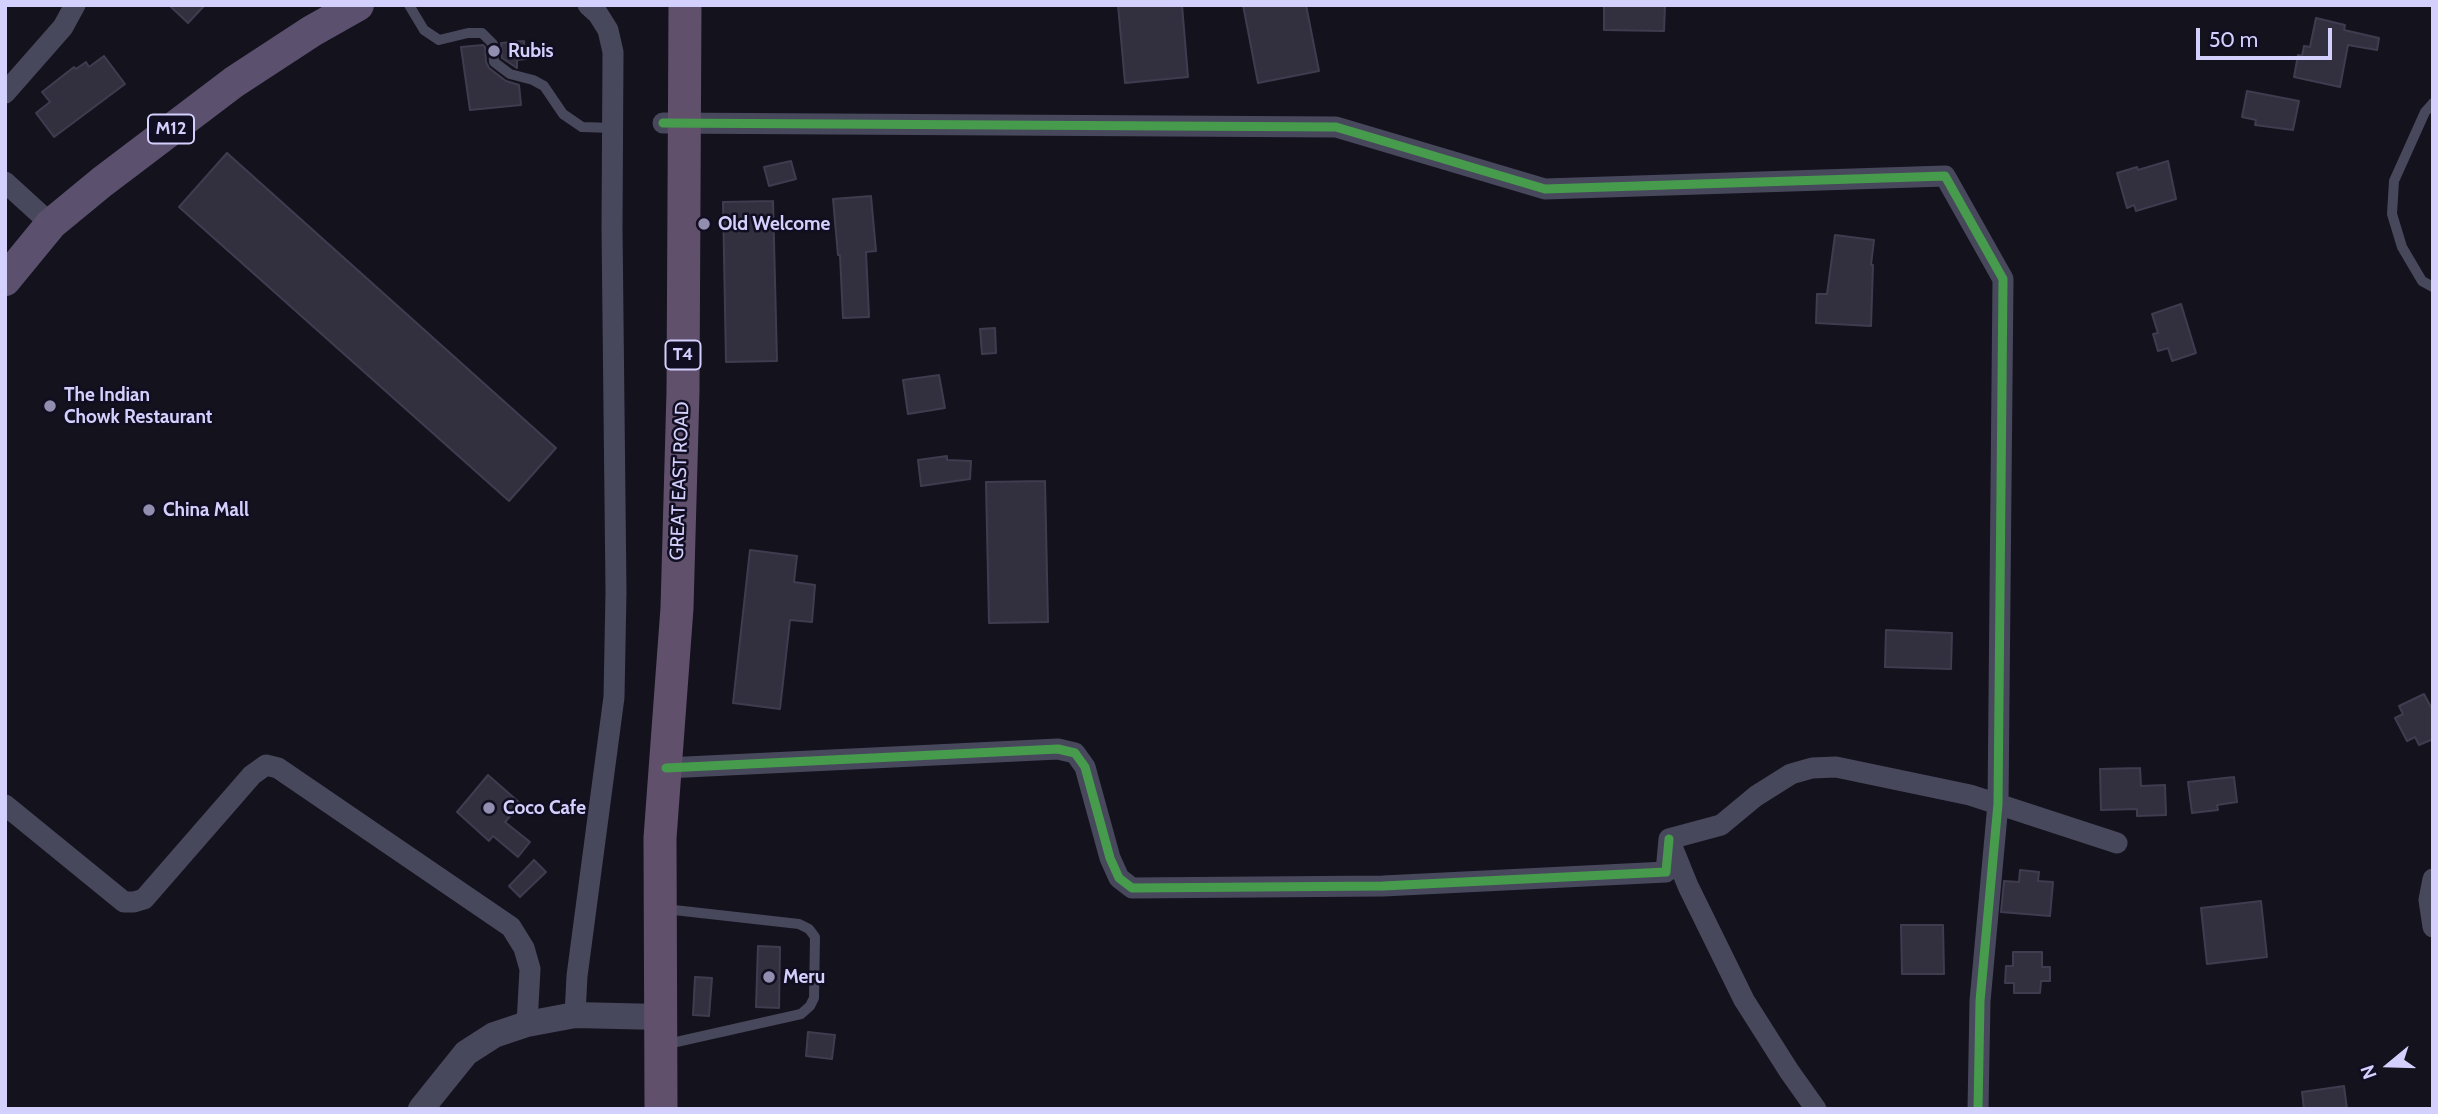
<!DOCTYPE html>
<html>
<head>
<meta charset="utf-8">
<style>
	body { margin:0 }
	#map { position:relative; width:2438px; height:1114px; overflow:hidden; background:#14121d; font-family:Cabin,sans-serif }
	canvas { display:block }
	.frame { position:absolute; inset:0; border:7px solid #d4d0fd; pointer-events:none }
	.north { position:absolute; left:2354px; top:1030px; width:70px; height:70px; -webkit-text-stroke:5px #110e21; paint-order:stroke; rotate:251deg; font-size:19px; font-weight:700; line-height:28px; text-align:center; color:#d4d0fd }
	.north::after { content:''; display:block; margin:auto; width:24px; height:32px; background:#d4d0fd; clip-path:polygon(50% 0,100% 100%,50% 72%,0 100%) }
	.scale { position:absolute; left:2196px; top:28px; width:136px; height:32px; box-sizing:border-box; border:4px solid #d4d0fd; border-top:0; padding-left:9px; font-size:21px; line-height:24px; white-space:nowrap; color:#d4d0fd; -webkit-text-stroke:5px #110e21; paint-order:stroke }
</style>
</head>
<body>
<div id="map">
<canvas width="2438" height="1114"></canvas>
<div class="frame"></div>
<div class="north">N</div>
<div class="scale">50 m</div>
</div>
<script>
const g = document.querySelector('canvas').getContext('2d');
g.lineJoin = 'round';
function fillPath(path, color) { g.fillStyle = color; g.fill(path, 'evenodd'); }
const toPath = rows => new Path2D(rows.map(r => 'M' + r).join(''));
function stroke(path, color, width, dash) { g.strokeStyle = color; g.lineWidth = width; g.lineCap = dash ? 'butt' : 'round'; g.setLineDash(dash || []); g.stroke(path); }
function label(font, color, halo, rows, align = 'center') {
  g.font = font + ' Cabin,sans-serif'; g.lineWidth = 5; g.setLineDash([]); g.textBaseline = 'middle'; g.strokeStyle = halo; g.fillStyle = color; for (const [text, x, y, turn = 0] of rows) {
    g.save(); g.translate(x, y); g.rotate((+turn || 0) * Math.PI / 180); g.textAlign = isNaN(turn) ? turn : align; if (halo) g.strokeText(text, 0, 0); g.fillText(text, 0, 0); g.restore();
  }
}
const building = toPath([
	[169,5,205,5,188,23,169,5],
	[1118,5,1182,5,1188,77,1125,83,1118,5],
	[1243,5,1306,5,1319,71,1258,83,1243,5],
	[1604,5,1665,5,1664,31,1604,30,1604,5],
	[2316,18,2345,25,2344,30,2379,38,2377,50,2348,45,2340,87,2294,77,2298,55,2302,56,2304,46,2310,47,2316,18],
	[524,41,526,59,517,60,517,68,502,58,501,43,524,41],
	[483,45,485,47,486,62,489,68,506,81,519,85,521,105,470,110,461,47,483,45],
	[104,56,125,84,54,137,36,113,50,102,42,92,74,67,76,69,86,62,89,67,104,56],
	[2247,91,2299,101,2293,130,2255,125,2256,120,2242,117,2247,91],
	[227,153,556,448,509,501,179,207,227,153],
	[791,161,796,179,769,186,764,167,791,161],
	[2168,161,2176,199,2136,211,2134,205,2127,208,2117,173,2137,167,2138,170,2168,161],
	[871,196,876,251,866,252,869,317,843,318,840,255,838,255,833,199,871,196],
	[773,201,777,361,726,362,723,202,773,201],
	[1835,235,1874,240,1871,265,1873,265,1871,326,1816,323,1817,294,1827,294,1835,235],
	[2181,304,2196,353,2172,361,2168,348,2158,351,2153,334,2158,333,2152,314,2181,304],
	[995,328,996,353,982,354,980,329,995,328],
	[939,375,945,408,908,414,903,380,939,375],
	[947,456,947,460,971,461,970,479,921,486,918,460,947,456],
	[1045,481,1048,622,989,623,986,482,1045,481],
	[750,550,797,556,794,582,815,585,812,622,790,620,780,709,733,703,750,550],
	[1886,630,1952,633,1951,669,1885,667,1886,630],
	[2424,694,2433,711,2433,739,2419,745,2415,737,2407,741,2395,718,2403,714,2399,706,2424,694],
	[2140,768,2141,786,2165,785,2166,815,2137,816,2137,809,2101,810,2100,769,2140,768],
	[488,775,521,804,505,822,530,842,518,857,493,836,489,841,457,812,488,775],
	[2234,777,2237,802,2217,805,2218,810,2192,813,2188,782,2234,777],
	[534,860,546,872,520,897,509,886,534,860],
	[2020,870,2039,872,2038,881,2053,882,2050,916,2001,912,2004,881,2019,882,2020,870],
	[2261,901,2267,957,2207,964,2201,908,2261,901],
	[1901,925,1943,925,1944,974,1902,974,1901,925],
	[758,946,780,947,779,1008,756,1007,758,946],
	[2013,952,2042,952,2042,967,2050,967,2050,981,2041,981,2040,993,2014,993,2014,983,2005,983,2006,966,2013,966,2013,952],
	[695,977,712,978,709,1016,693,1015,695,977],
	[808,1032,835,1035,832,1059,806,1056,808,1032],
	[2344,1086,2347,1109,2304,1109,2302,1092,2344,1086]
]);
const service = toPath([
	[409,5,424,30,439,40,468,33,482,33,493,44,494,62,510,74,533,80,544,86,563,114,582,127,613,128],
	[2433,103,2425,112,2394,181,2392,214,2402,247,2422,281,2433,287],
	[663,1045,801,1014,810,1006,814,998,815,937,809,929,799,924,665,909]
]);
const minor = toPath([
	[5,93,63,27,75,5],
	[663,123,1336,127,1545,189,1945,176,2003,279,1998,804,1980,1001,1978,1109],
	[5,182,51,224],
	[666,768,1058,749,1075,753,1085,767,1110,858,1119,878,1132,888,1383,886,1666,872,1669,839],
	[5,805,124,902,134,902,144,899,252,775,266,765,278,768,511,927,524,948,530,969,527,1024],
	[1669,839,1721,825,1756,796,1791,774,1812,768,1836,767,1970,795,2117,843],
	[1671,844,1688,886,1744,1000,1789,1071,1816,1109],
	[2433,879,2429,900,2433,927],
	[575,1015,577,976,614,697,616,592,612,227,613,52,608,30,598,14,588,5]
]);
const tertiary = toPath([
	[421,1109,466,1053,494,1035,527,1024,575,1015,660,1017]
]);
const primary = toPath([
	[5,280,51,224,102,182,234,82,312,31,358,5]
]);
const trunk = toPath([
	[661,1109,660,838,677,608,683,391,685,5]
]);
const cycleway = toPath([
	[663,123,1336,127,1545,189,1945,176,2003,279,1998,804,1980,1001,1978,1109],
	[666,768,1058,749,1075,753,1085,767,1110,858,1119,878,1132,888,1383,886,1666,872,1669,839]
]);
const markers = [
	[494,51,7,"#918eaf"],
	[704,224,7,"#918eaf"],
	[50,406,7,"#918eaf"],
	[149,510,7,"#918eaf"],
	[489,808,7,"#918eaf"],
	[769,977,7,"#918eaf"]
];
const shields = [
	[171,129,46],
	[683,355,35]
];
const shieldNames = [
	["M12",171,129],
	["T4",683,355]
];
const poiNames = [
	["Rubis",508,51],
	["Old Welcome",718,224],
	["The Indian",64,395],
	["Chowk Restaurant",64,417],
	["China Mall",163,510],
	["Coco Cafe",503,808],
	["Meru",783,977]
];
const streetNames = [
	["GREAT EAST ROAD",680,481,-88]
];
fillPath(building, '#32303f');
stroke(building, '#403c50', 2);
stroke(service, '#48485d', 10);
stroke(minor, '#48485d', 21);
stroke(tertiary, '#48485d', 26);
stroke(primary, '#5b516f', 32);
stroke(trunk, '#60506c', 33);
stroke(cycleway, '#469c4c', 9);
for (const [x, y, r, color] of markers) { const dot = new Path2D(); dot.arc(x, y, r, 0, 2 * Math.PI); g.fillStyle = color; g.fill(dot); stroke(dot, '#110e21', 2.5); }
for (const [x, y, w] of shields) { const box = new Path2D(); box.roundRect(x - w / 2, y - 14.5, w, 29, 5); g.fillStyle = '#110e21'; g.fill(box); stroke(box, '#d4d0fd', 2); }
label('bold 18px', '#d4d0fd', null, shieldNames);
label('bold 19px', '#d4d0fd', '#110e21', poiNames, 'left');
label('19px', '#d4d0fd', '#110e21', streetNames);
</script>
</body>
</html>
